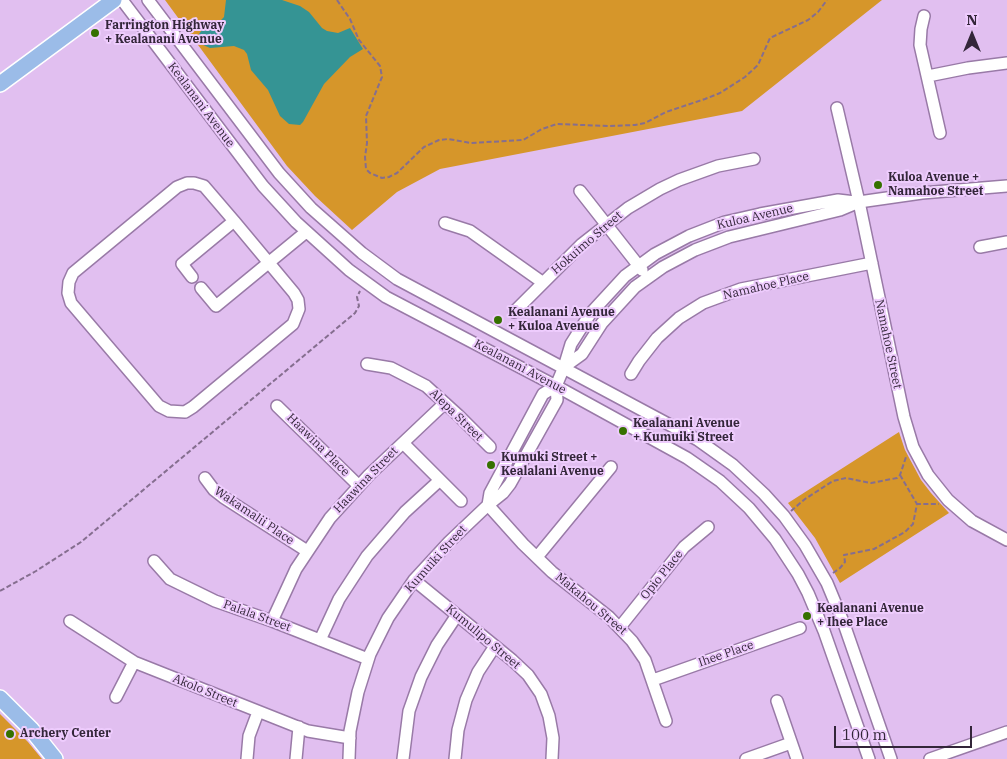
<!DOCTYPE html>
<html>
<head>
<meta charset="utf-8">
<style>
	body { margin:0 }
	#map { position:relative; width:1007px; height:759px; overflow:hidden; background:#e1bff0; font-family:"IBM Plex Serif",serif }
	canvas { display:block }
	.north { position:absolute; left:947px; top:10px; width:50px; height:50px; -webkit-text-stroke:4px #eeccfd; paint-order:stroke; rotate:0deg; font-size:14px; font-weight:700; line-height:20px; text-align:center; color:#332639 }
	.north::after { content:''; display:block; margin:auto; width:18px; height:22px; background:#332639; clip-path:polygon(50% 0,100% 100%,50% 72%,0 100%) }
	.scale { position:absolute; left:834px; top:726px; width:138px; height:22px; box-sizing:border-box; border:2px solid #332639; border-top:0; padding-left:6px; font-size:15px; line-height:18px; white-space:nowrap; color:#332639; -webkit-text-stroke:4px #eeccfd; paint-order:stroke }
</style>
</head>
<body>
<div id="map">
<canvas width="1007" height="759"></canvas>
<div class="north">N</div>
<div class="scale">100 m</div>
</div>
<script>
const g = document.querySelector('canvas').getContext('2d');
g.lineJoin = 'round';
function fillPath(path, color) { g.fillStyle = color; g.fill(path, 'evenodd'); }
const toPath = rows => new Path2D(rows.map(r => 'M' + r).join(''));
function stroke(path, color, width, dash) { g.strokeStyle = color; g.lineWidth = width; g.lineCap = dash ? 'butt' : 'round'; g.setLineDash(dash || []); g.stroke(path); }
function label(font, color, halo, rows, align = 'center') {
  g.font = font + ' "IBM Plex Serif",serif'; g.lineWidth = 4; g.setLineDash([]); g.textBaseline = 'middle'; g.strokeStyle = halo; g.fillStyle = color; for (const [text, x, y, turn = 0] of rows) {
    g.save(); g.translate(x, y); g.rotate((+turn || 0) * Math.PI / 180); g.textAlign = isNaN(turn) ? turn : align; if (halo) g.strokeText(text, 0, 0); g.fillText(text, 0, 0); g.restore();
  }
}
const green = toPath([
	[165,0,882,0,742,111,440,169,397,192,352,230,315,196,287,166],
	[899,432,905,450,921,480,931,493,949,513,840,583,815,538,788,503],
	[0,714,28,742,42,759,0,759]
]);
const water = toPath([
	[226,0,282,0,300,6,309,12,322,28,327,31,338,33,350,28,363,49,350,57,324,84,303,122,300,125,289,124,280,116,268,90,251,70,247,54,244,50,234,46,210,48,201,44,199,34,202,30,221,20,224,17]
]);
const path = toPath([
	[337,0,350,19,359,40,380,66,382,77,366,116,367,143,365,157,366,169,370,173,382,178,389,177,397,173,424,147,439,140,448,139,471,143,523,140,542,129,557,124,608,126,635,125,645,123,666,112,705,99,720,93,745,77,758,65,770,38,808,20,818,12,827,0],
	[900,475,917,504],
	[791,511,805,499,833,481,846,478,871,483,897,478,900,475,906,457],
	[833,573,840,568,845,562,844,555,874,549,905,532,913,524,917,504,939,504],
	[0,591,36,571,81,542,355,313,359,306,357,297,360,291]
]);
const minor = toPath([
	[122,0,263,186,296,222,349,270,386,297,556,386,687,458,720,481,749,508,775,539,798,574,808,593,824,631,869,759],
	[148,0,279,173,311,208,362,253,397,279,698,440,733,465,764,494,784,516,805,545,827,583,844,624,891,759],
	[924,16,921,29,920,45,940,133],
	[928,76,968,68,1007,63],
	[837,108,859,202,904,417,913,447,928,475,948,500,972,521,1007,540],
	[580,191,642,270],
	[445,223,470,231,542,282],
	[980,247,1007,242],
	[192,277,182,264,234,221,294,293,298,300,299,309,293,324,193,407,185,412,169,411,159,406,71,303,68,293,69,282,73,273,177,187,187,183,194,183,204,186,234,221],
	[201,288,216,306,306,232],
	[514,312,582,244,628,208,660,189,679,180,718,166,754,159],
	[367,364,391,368,426,386,458,415,490,447],
	[564,367,582,354,602,323,635,287,663,267,695,250,729,237,840,210,859,202,922,193,1007,186],
	[631,374,639,361,657,338,679,318,703,303,741,289,872,263],
	[556,386,564,367,571,344,590,314,625,276,655,254,689,236,725,222,760,214,838,200,855,202],
	[277,406,358,485],
	[403,443,461,501],
	[205,478,214,490,223,497,307,551],
	[488,505,523,544,552,572,609,617,632,641,645,660,666,721],
	[488,505,490,493,543,394,556,386],
	[537,557,611,467],
	[154,561,170,579,215,601,272,621,368,659],
	[414,580,512,660,528,675,541,694,549,716,553,738,552,759],
	[70,621,134,662,308,731,350,738],
	[272,621,296,569,330,518,369,475,445,403],
	[620,627,684,547,708,527],
	[320,640,339,599,367,556,405,512,440,480],
	[653,680,800,628],
	[116,697,134,662],
	[777,701,797,759],
	[247,759,249,736,258,712],
	[296,759,299,727],
	[349,759,350,731,358,692,370,654,388,618,414,580,449,542,488,505,503,493,510,484,557,400,556,386],
	[403,759,409,711,421,677,437,645,457,615],
	[455,759,458,730,466,700,478,672,495,646],
	[746,759,791,743],
	[930,759,1007,732]
]);
const major = toPath([
	[0,84,114,0],
	[0,698,31,729,55,759]
]);
const markers = [
	[95,33,5,"#367100"],
	[878,185,5,"#367100"],
	[498,320,5,"#367100"],
	[623,431,5,"#367100"],
	[491,465,5,"#367100"],
	[807,616,5,"#367100"],
	[10,734,5,"#367100"]
];
const poiNames = [
	["Farrington Highway",105,26],
	["+ Kealanani Avenue",105,40],
	["Kuloa Avenue +",888,178],
	["Namahoe Street",888,192],
	["Kealanani Avenue",508,313],
	["+ Kuloa Avenue",508,327],
	["Kealanani Avenue",633,424],
	["+ Kumuiki Street",633,438],
	["Kumuki Street +",501,458],
	["Kealalani Avenue",501,472],
	["Kealanani Avenue",817,609],
	["+ Ihee Place",817,623],
	["Archery Center",20,734]
];
const streetNames = [
	["Kealanani Avenue",201,105,53],
	["Kuloa Avenue",755,217,-13],
	["Hokuimo Street",587,243,-41],
	["Namahoe Place",766,286,-13],
	["Namahoe Street",888,344,78],
	["Kealanani Avenue",520,367,28],
	["Alepa Street",456,415,44],
	["Haawina Place",318,445,45],
	["Haawina Street",366,480,-46],
	["Wakamalii Place",254,516,34],
	["Kumuiki Street",436,559,-48],
	["Opio Place",662,575,-51],
	["Makahou Street",591,604,40],
	["Palala Street",257,616,20],
	["Kumulipo Street",483,637,40],
	["Ihee Place",726,654,-19],
	["Akolo Street",205,691,22]
];
fillPath(green, '#d6962a');
fillPath(water, '#359494');
stroke(minor, '#997aa7', 14);
stroke(major, '#fff', 18);
stroke(path, '#856e8f', 2, [5, 2.5]);
stroke(minor, '#fff', 11);
stroke(major, '#9bbce8', 15);
for (const [x, y, r, color] of markers) { const dot = new Path2D(); dot.arc(x, y, r, 0, 2 * Math.PI); g.fillStyle = color; g.fill(dot); stroke(dot, '#eeccfd', 2); }
label('bold 12px', '#332639', '#eeccfd', poiNames, 'left');
label('12px', '#332639', '#eeccfd', streetNames);
</script>
</body>
</html>
